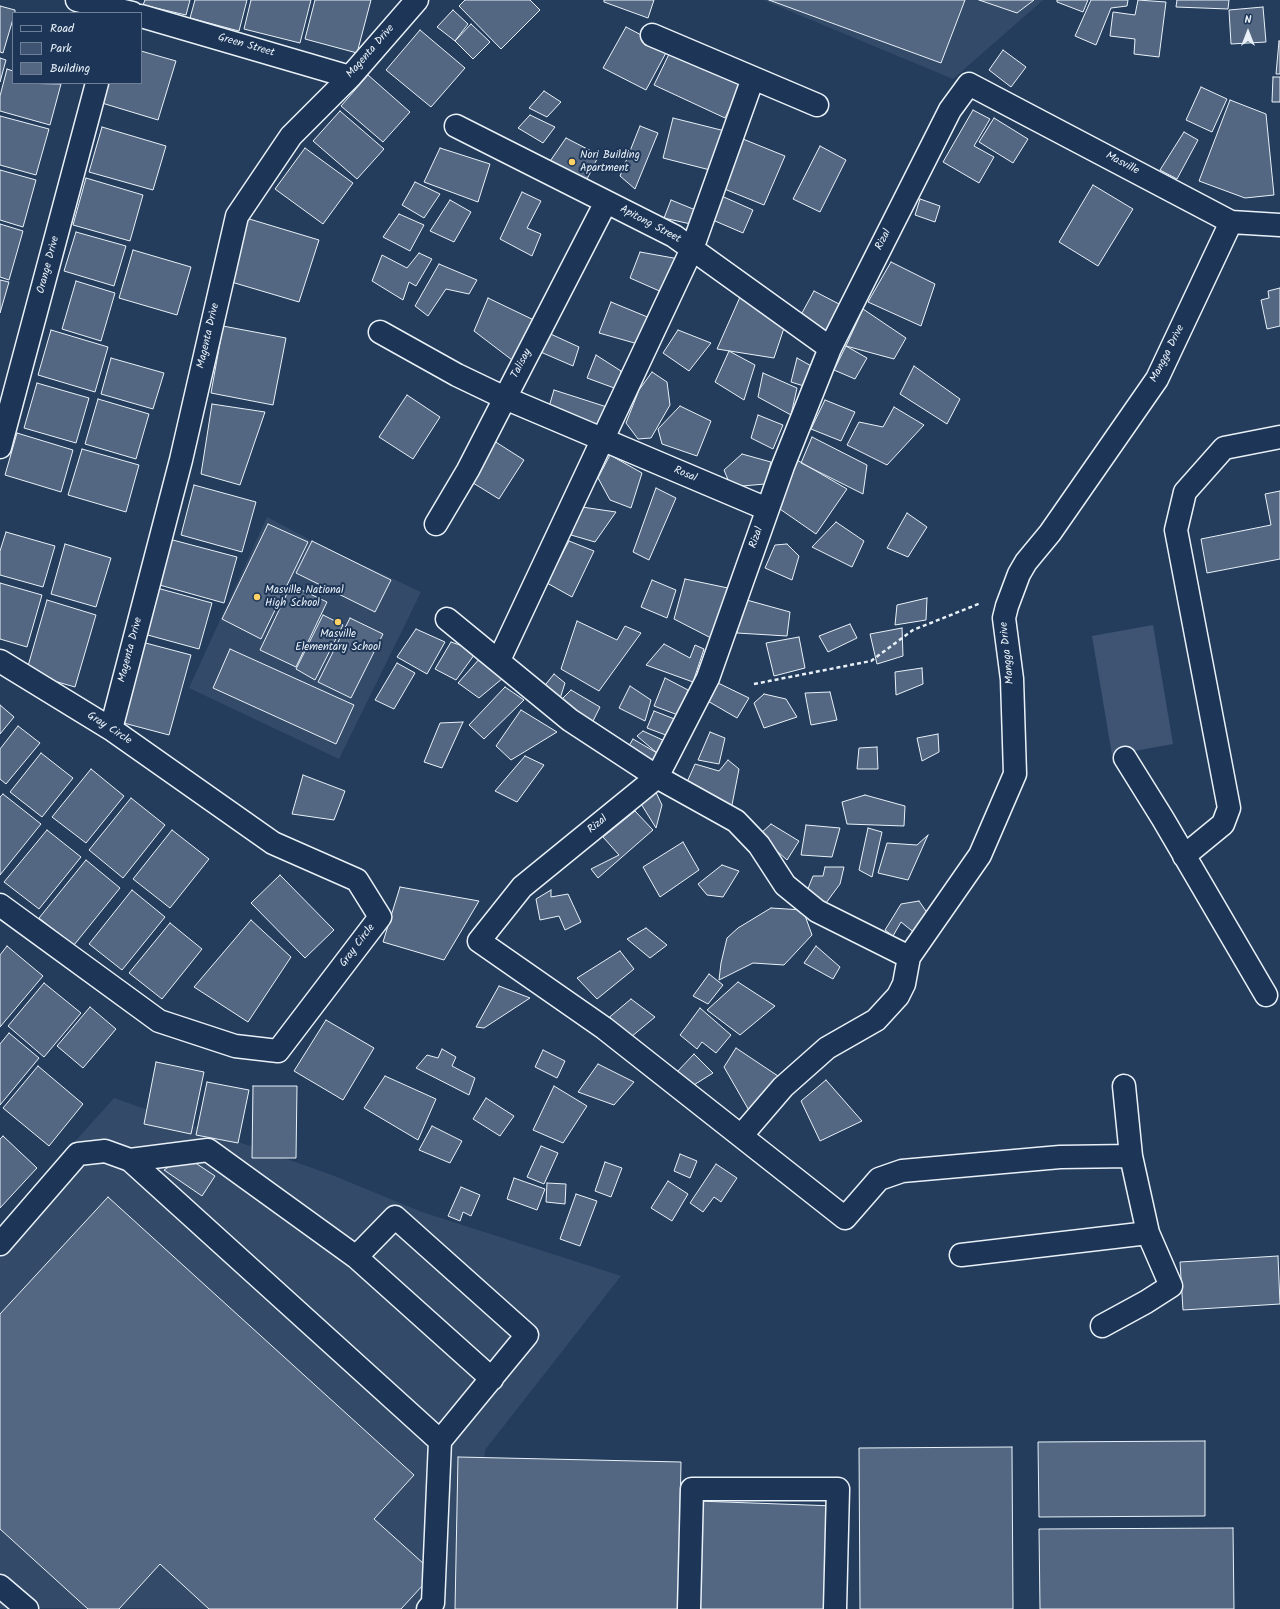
<!DOCTYPE html>
<html>
<head>
<meta charset="utf-8">
<style>
	body { margin:0 }
	#map { position:relative; width:1280px; height:1609px; overflow:hidden; background:#253d5d; font-family:Kalam,sans-serif }
	canvas { display:block }
	.legend { position:absolute; left:12px; top:12px; width:130px; height:72px; box-sizing:border-box; background:#1d3557; border:1px solid #6e8097; margin:0; padding:5px 7px; list-style:none; font-size:12px; color:#e8f1f8 }
	.legend li { display:flex; align-items:center; gap:8px; height:20px }
	.legend b { width:20px; border:1px solid #6e8097 }
	.north { position:absolute; left:1228px; top:12px; width:40px; height:40px; -webkit-text-stroke:3px #1d3557; paint-order:stroke; rotate:0deg; font-size:11px; font-weight:700; line-height:16px; text-align:center; color:#e8f1f8 }
	.north::after { content:''; display:block; margin:auto; width:14px; height:18px; background:#e8f1f8; clip-path:polygon(50% 0,100% 100%,50% 72%,0 100%) }
</style>
</head>
<body>
<div id="map">
<canvas width="1280" height="1609"></canvas>
<ul class="legend">
<li><b style="height:5px;background:#1d3557"></b>Road</li>
<li><b style="height:11px;background:#3e5472"></b>Park</li>
<li><b style="height:11px;background:#536782"></b>Building</li>
</ul>
<div class="north">N</div>
</div>
<script>
const g = document.querySelector('canvas').getContext('2d');
g.lineJoin = 'round';
function fillPath(path, color) { g.fillStyle = color; g.fill(path, 'evenodd'); }
const toPath = rows => new Path2D(rows.map(r => 'M' + r).join(''));
function stroke(path, color, width, dash) { g.strokeStyle = color; g.lineWidth = width; g.lineCap = dash ? 'butt' : 'round'; g.setLineDash(dash || []); g.stroke(path); }
function label(font, color, halo, rows, align = 'center') {
  g.font = font + ' Kalam,sans-serif'; g.lineWidth = 4; g.setLineDash([]); g.textBaseline = 'middle'; g.strokeStyle = halo; g.fillStyle = color; for (const [text, x, y, turn = 0] of rows) {
    g.save(); g.translate(x, y); g.rotate((+turn || 0) * Math.PI / 180); g.textAlign = isNaN(turn) ? turn : align; if (halo) g.strokeText(text, 0, 0); g.fillText(text, 0, 0); g.restore();
  }
}
const built = toPath([
	[763,0,1043,0,953,79],
	[267,517,312,541,421,592,339,759,189,688],
	[114,1098,332,1175,422,1212,621,1276,485,1450,475,1609,0,1608,0,1225]
]);
const green = toPath([
	[1153,625,1173,744,1112,755,1092,636]
]);
const building = toPath([
	[145,0,190,0,186,15,143,5,145,0],
	[195,0,247,0,239,31,190,18,195,0],
	[251,0,311,0,300,43,244,29,251,0],
	[315,0,371,0,357,53,305,39,315,0],
	[465,0,530,0,540,10,501,49,459,6,465,0],
	[604,0,654,0,648,18,604,2,604,0],
	[769,0,965,0,941,63,769,0],
	[979,0,1034,0,1017,13,979,0],
	[1057,0,1088,0,1083,12,1057,2,1057,0],
	[1091,0,1128,0,1127,6,1111,8,1096,45,1075,36,1091,0],
	[1138,0,1166,2,1159,57,1134,54,1135,39,1110,36,1113,12,1135,15,1138,0],
	[1177,0,1229,0,1228,9,1176,7,1177,0],
	[0,6,15,10,15,13,13,13,13,19,3,53,0,52,0,6],
	[1263,7,1266,42,1231,44,1229,10,1263,7],
	[453,10,468,24,455,41,437,27,453,10],
	[471,24,490,42,473,59,455,41,471,24],
	[626,27,668,49,646,90,603,68,626,27],
	[420,30,465,68,431,107,386,70,420,30],
	[1279,41,1280,41,1280,74,1276,74,1279,41],
	[672,48,743,81,725,118,654,85,672,48],
	[1003,50,1026,67,1011,87,989,70,1003,50],
	[141,51,176,61,158,120,102,103,108,83,141,83,141,51],
	[0,58,6,60,0,82,0,58],
	[7,69,13,71,13,83,61,84,50,125,0,111,0,96,7,69],
	[368,75,410,112,383,142,341,106,368,75],
	[1273,77,1280,77,1280,102,1272,102,1273,77],
	[1201,87,1227,99,1212,132,1186,120,1201,87],
	[544,91,561,102,547,117,529,108,544,91],
	[1230,100,1266,114,1274,195,1245,198,1199,181,1230,100],
	[973,110,990,119,974,146,994,157,979,183,943,162,973,110],
	[340,111,384,149,357,179,313,141,340,111],
	[530,115,555,127,543,143,518,128,530,115],
	[0,116,49,129,36,175,0,165,0,116],
	[673,118,725,131,714,171,663,158,673,118],
	[994,118,1028,139,1013,163,979,142,994,118],
	[640,126,658,133,635,189,620,176,640,126],
	[102,127,166,146,153,190,89,172,102,127],
	[1184,132,1198,140,1177,179,1160,170,1184,132],
	[738,137,785,156,764,205,717,186,738,137],
	[566,138,599,155,584,185,544,170,566,138],
	[820,146,846,160,820,212,793,199,820,146],
	[305,148,353,183,323,224,275,189,305,148],
	[440,148,490,164,478,202,424,182,440,148],
	[0,170,36,180,23,227,0,220,0,170],
	[86,178,143,195,130,241,73,225,86,178],
	[415,182,440,194,424,218,402,205,415,182],
	[1093,185,1133,209,1098,266,1059,242,1093,185],
	[522,192,541,201,527,228,541,234,532,256,500,239,522,192],
	[717,194,753,210,743,233,708,218,717,194],
	[920,199,940,206,935,222,915,215,920,199],
	[450,200,471,212,454,242,430,231,450,200],
	[671,200,698,211,695,225,664,218,671,200],
	[399,214,424,225,410,251,383,237,399,214],
	[246,218,319,240,299,302,228,281,246,218],
	[0,224,23,231,9,280,0,277,0,224],
	[76,232,126,246,114,286,64,271,76,232],
	[133,250,191,267,177,315,119,298,133,250],
	[640,252,679,259,664,293,630,278,640,252],
	[419,253,432,259,416,286,409,282,403,300,372,281,382,255,407,268,419,253],
	[891,262,935,284,921,326,868,302,891,262],
	[439,264,477,280,469,294,446,289,428,316,415,306,439,264],
	[0,280,9,282,0,313,0,280],
	[76,281,115,293,101,341,62,329,76,281],
	[1280,288,1280,326,1267,329,1261,300,1269,298,1268,291,1280,288],
	[814,291,841,305,823,337,797,322,814,291],
	[740,297,786,322,774,358,717,349,740,297],
	[488,298,538,322,516,363,474,331,488,298],
	[611,302,650,318,638,344,599,333,611,302],
	[863,309,906,338,894,359,846,346,863,309],
	[223,326,286,338,273,405,211,393,223,326],
	[51,330,108,347,95,392,38,375,51,330],
	[678,330,711,343,689,371,663,353,678,330],
	[544,331,579,347,573,366,536,350,544,331],
	[846,346,867,358,855,379,834,370,846,346],
	[729,351,755,365,744,400,715,382,729,351],
	[596,355,621,371,617,389,587,378,596,355],
	[111,358,164,373,153,409,101,394,111,358],
	[797,358,815,368,807,387,791,382,797,358],
	[914,366,960,399,947,424,900,394,914,366],
	[652,372,667,382,670,405,651,438,638,439,626,423,639,390,652,372],
	[763,373,797,388,791,415,758,397,763,373],
	[37,383,89,398,76,443,24,428,37,383],
	[554,390,610,408,600,432,548,410,554,390],
	[407,395,440,417,413,459,379,437,407,395],
	[98,399,149,414,136,459,85,444,98,399],
	[825,400,855,412,841,441,811,429,825,400],
	[212,404,265,412,240,485,201,474,212,404],
	[680,406,711,421,697,456,662,444,658,429,680,406],
	[894,407,924,425,887,465,847,445,859,422,883,427,894,407],
	[758,415,783,425,773,449,751,438,758,415],
	[17,433,73,450,61,492,5,475,17,433],
	[812,437,867,465,863,494,801,463,812,437],
	[491,439,524,460,499,499,465,478,491,439],
	[82,449,139,465,126,512,68,495,82,449],
	[742,454,771,462,765,484,731,487,724,470,742,454],
	[610,455,642,473,631,508,610,500,598,478,610,455],
	[797,460,847,489,816,534,777,507,797,460],
	[194,485,256,502,242,552,181,535,194,485],
	[656,488,676,498,649,560,633,552,656,488],
	[1280,491,1280,559,1207,573,1201,539,1271,525,1265,494,1280,491],
	[582,507,616,512,595,542,571,535,582,507],
	[907,513,927,527,908,557,887,548,907,513],
	[836,522,864,541,852,567,812,547,836,522],
	[268,524,308,542,261,639,222,619,268,524],
	[6,532,55,546,43,587,0,575,0,551,6,532],
	[169,539,237,557,224,603,156,584,169,539],
	[312,541,391,580,375,612,296,573,312,541],
	[569,541,594,551,572,597,547,583,569,541],
	[65,544,111,558,96,607,51,594,65,544],
	[787,544,799,556,792,580,765,568,775,545,787,544],
	[685,579,728,588,711,638,674,619,685,579],
	[652,580,676,590,667,618,641,607,652,580],
	[0,583,42,595,27,647,0,639,0,583],
	[291,585,327,602,296,667,260,650,291,585],
	[157,588,212,603,199,649,144,634,157,588],
	[927,598,926,620,895,625,897,605,927,598],
	[743,599,790,612,787,636,737,633,743,599],
	[47,600,96,615,75,687,26,673,47,600],
	[323,615,343,625,315,680,296,669,323,615],
	[350,618,383,634,351,698,318,682,350,618],
	[577,621,617,640,625,626,641,633,599,691,561,669,577,621],
	[850,624,857,638,828,652,819,636,850,624],
	[902,628,903,656,877,664,870,634,902,628],
	[416,629,445,642,427,674,397,657,416,629],
	[799,637,805,668,774,676,766,643,799,637],
	[138,641,191,655,169,735,116,721,138,641],
	[451,642,477,651,456,680,435,669,451,642],
	[664,644,690,658,695,645,704,649,693,682,646,665,664,644],
	[230,649,354,705,336,744,213,688,230,649],
	[481,657,503,678,479,698,458,683,481,657],
	[397,663,415,673,394,709,375,700,397,663],
	[922,668,923,684,896,695,895,672,922,668],
	[554,674,565,683,559,702,542,689,554,674],
	[665,678,688,690,678,715,654,706,665,678],
	[716,682,749,698,737,718,706,700,716,682],
	[630,686,651,700,645,721,619,708,630,686],
	[505,687,524,700,484,739,469,725,505,687],
	[571,690,600,707,591,725,559,702,571,690],
	[830,692,837,720,811,725,805,693,830,692],
	[764,694,786,699,797,717,764,728,754,703,764,694],
	[0,705,14,717,0,734,0,705],
	[521,710,557,732,511,760,496,746,521,710],
	[654,711,677,720,671,737,647,728,654,711],
	[463,722,442,768,424,762,440,723,463,722],
	[18,726,40,743,6,784,0,779,0,749,18,726],
	[643,731,667,742,663,756,657,753,637,736,643,731],
	[710,732,725,738,719,764,698,760,710,732],
	[938,734,939,752,922,761,917,738,938,734],
	[633,739,657,753,663,756,648,769,624,754,633,739],
	[877,747,878,769,857,769,859,748,877,747],
	[41,753,73,778,42,817,10,792,41,753],
	[525,756,544,765,517,802,495,791,525,756],
	[728,760,739,769,731,810,687,782,695,764,719,771,728,760],
	[91,769,124,796,86,843,52,817,91,769],
	[303,775,345,791,334,820,292,814,303,775],
	[654,788,662,805,656,828,638,799,654,788],
	[3,794,41,824,0,875,0,797,3,794],
	[865,795,905,806,904,826,847,824,842,802,865,795],
	[131,798,165,825,123,878,89,850,131,798],
	[635,811,653,830,598,878,591,869,619,855,603,837,635,811],
	[771,824,799,841,787,860,759,835,771,824],
	[806,825,840,828,832,857,801,855,806,825],
	[868,828,882,832,872,877,859,870,868,828],
	[47,830,81,857,39,909,4,882,47,830],
	[172,830,209,859,170,908,133,879,172,830],
	[928,835,908,880,878,873,887,843,917,845,928,835],
	[683,842,699,870,660,897,643,867,683,842],
	[86,860,120,888,74,945,39,918,86,860],
	[722,865,739,871,723,897,707,895,698,884,722,865],
	[825,867,844,867,840,884,823,907,805,896,813,876,823,876,825,867],
	[280,875,334,930,305,958,251,903,280,875],
	[400,887,479,901,444,960,383,942,400,887],
	[132,890,165,917,122,970,89,944,132,890],
	[551,890,551,897,568,894,581,922,565,930,559,916,540,920,536,899,551,890],
	[919,901,928,914,916,934,901,922,893,936,885,930,901,904,919,901],
	[771,908,803,910,812,935,784,965,753,963,719,980,721,963,727,938,738,928,771,908],
	[251,920,291,957,248,1022,194,987,251,920],
	[170,923,202,949,162,999,129,973,170,923],
	[646,928,667,945,650,958,627,939,646,928],
	[7,946,43,976,0,1027,0,955,7,946],
	[816,946,840,967,833,979,804,963,816,946],
	[620,951,634,969,597,999,577,978,620,951],
	[709,974,723,985,708,1004,693,996,709,974],
	[738,982,775,1006,740,1035,707,1010,738,982],
	[44,983,81,1013,44,1057,8,1026,44,983],
	[499,986,530,998,484,1028,476,1027,499,986],
	[631,999,655,1017,631,1037,606,1020,631,999],
	[90,1007,116,1029,83,1068,57,1046,90,1007],
	[700,1008,731,1035,716,1053,702,1042,697,1049,680,1035,700,1008],
	[326,1020,374,1048,343,1100,294,1071,326,1020],
	[9,1033,39,1058,0,1105,0,1044,9,1033],
	[736,1048,784,1080,751,1114,724,1067,736,1048],
	[442,1049,456,1057,452,1066,475,1078,469,1095,416,1068,427,1055,438,1058,442,1049],
	[543,1050,565,1061,557,1078,535,1067,543,1050],
	[694,1054,713,1073,689,1088,676,1073,694,1054],
	[156,1062,204,1072,191,1134,144,1124,156,1062],
	[598,1064,634,1082,614,1105,578,1092,598,1064],
	[38,1066,83,1104,49,1146,3,1108,38,1066],
	[385,1076,436,1099,418,1140,364,1108,385,1076],
	[826,1080,862,1121,820,1141,801,1101,826,1080],
	[207,1082,249,1090,238,1143,196,1135,207,1082],
	[253,1086,297,1086,296,1158,252,1158,253,1086],
	[554,1086,587,1106,563,1143,533,1130,554,1086],
	[486,1098,514,1116,500,1136,473,1119,486,1098],
	[432,1126,462,1141,450,1163,419,1150,432,1126],
	[3,1136,37,1168,0,1208,0,1139,3,1136],
	[541,1146,558,1153,544,1184,527,1177,541,1146],
	[680,1154,697,1161,690,1178,674,1171,680,1154],
	[185,1156,215,1176,202,1196,164,1170,185,1156],
	[605,1162,622,1168,611,1197,595,1191,605,1162],
	[716,1164,737,1178,721,1202,714,1197,703,1212,690,1203,716,1164],
	[514,1178,545,1189,537,1210,507,1199,514,1178],
	[668,1181,688,1194,672,1221,651,1208,668,1181],
	[547,1183,566,1184,565,1204,546,1202,547,1183],
	[461,1187,480,1195,471,1216,463,1212,460,1221,448,1216,461,1187],
	[576,1194,597,1201,580,1246,560,1239,576,1194],
	[108,1197,414,1475,374,1519,434,1573,401,1609,209,1609,160,1564,119,1609,88,1609,0,1529,0,1314,108,1197],
	[1278,1256,1280,1304,1183,1310,1180,1262,1278,1256],
	[1205,1441,1205,1516,1039,1517,1038,1442,1205,1441],
	[1012,1447,1013,1609,860,1609,859,1448,1012,1447],
	[458,1457,681,1462,678,1609,455,1609,458,1457],
	[697,1501,835,1506,832,1609,697,1609,697,1501],
	[1233,1528,1234,1609,1040,1609,1039,1529,1233,1528]
]);
const path = toPath([
	[754,684,871,661,913,630,981,603]
]);
const minor = toPath([
	[77,0,132,13],
	[141,16,350,77],
	[652,35,817,105],
	[456,126,674,236,830,348],
	[380,332,457,375,505,398,767,509],
	[0,447,97,83],
	[436,524,468,470,606,202],
	[447,619,570,720,657,777,736,821,759,845,785,885,817,911,909,957],
	[499,660,692,249,753,78],
	[0,661,111,729,273,843,357,880,380,917,278,1051,235,1046,159,1021,0,905],
	[111,729,181,460,237,216,291,136,350,77,417,0],
	[1125,758,1163,819,1266,995],
	[1184,856,1223,824,1229,808,1176,530,1185,492,1224,448,1280,437],
	[741,1136,783,1087,827,1048,876,1020,898,996,904,984,909,957,980,855,1015,774,1012,679,1004,618,1007,606,1019,574,1026,562,1050,533,1157,379,1231,222],
	[1131,1156,1060,1157,902,1171,879,1179,845,1218,604,1028,479,941,522,887,657,777,708,678,783,466,830,348,950,110,969,84,1231,222,1280,225],
	[130,1160,208,1150,356,1257,492,1379],
	[0,1244,78,1154,105,1151,130,1160,440,1441],
	[961,1255,1148,1233],
	[356,1257,395,1217,527,1335,440,1441,433,1603,428,1609],
	[1102,1326,1146,1302,1171,1286,1148,1233,1131,1156,1124,1086],
	[0,1586,27,1609],
	[689,1609,692,1489,838,1489,835,1609]
]);
const markers = [
	[572,162,4,"#ffd166"],
	[257,597,4,"#ffd166"],
	[338,622,4,"#ffd166"]
];
const streetNames = [
	["Green Street",246,46,16],
	["Magenta Drive",371,52,-49],
	["Masville",1122,164,28],
	["Apitong Street",650,225,28],
	["Rizal",884,240,-63],
	["Orange Drive",49,265,-75],
	["Magenta Drive",209,336,-77],
	["Mangga Drive",1168,354,-63],
	["Talisay",522,364,-63],
	["Rosal",685,475,23],
	["Rizal",757,538,-71],
	["Magenta Drive",131,650,-75],
	["Mangga Drive",1008,653,-96],
	["Gray Circle",109,729,33],
	["Rizal",598,825,-39],
	["Gray Circle",358,946,-53]
];
const poiNames = [
	["Nori Building",580,156],
	["Apartment",580,169],
	["Masville National",265,591],
	["High School",265,604],
	["Masville",338,635,"center"],
	["Elementary School",338,648,"center"]
];
fillPath(built, '#334a68');
fillPath(green, '#3e5472');
fillPath(building, '#536782');
stroke(building, '#e8f1f8', 1);
stroke(minor, '#e8f1f8', 25);
stroke(path, '#e8f1f8', 2.5, [4, 3]);
stroke(minor, '#1d3557', 22);
for (const [x, y, r, color] of markers) { const dot = new Path2D(); dot.arc(x, y, r, 0, 2 * Math.PI); g.fillStyle = color; g.fill(dot); stroke(dot, '#1d3557', 1.5); }
label('11px', '#e8f1f8', '#1d3557', streetNames);
label('11px', '#e8f1f8', '#1d3557', poiNames, 'left');
</script>
</body>
</html>
